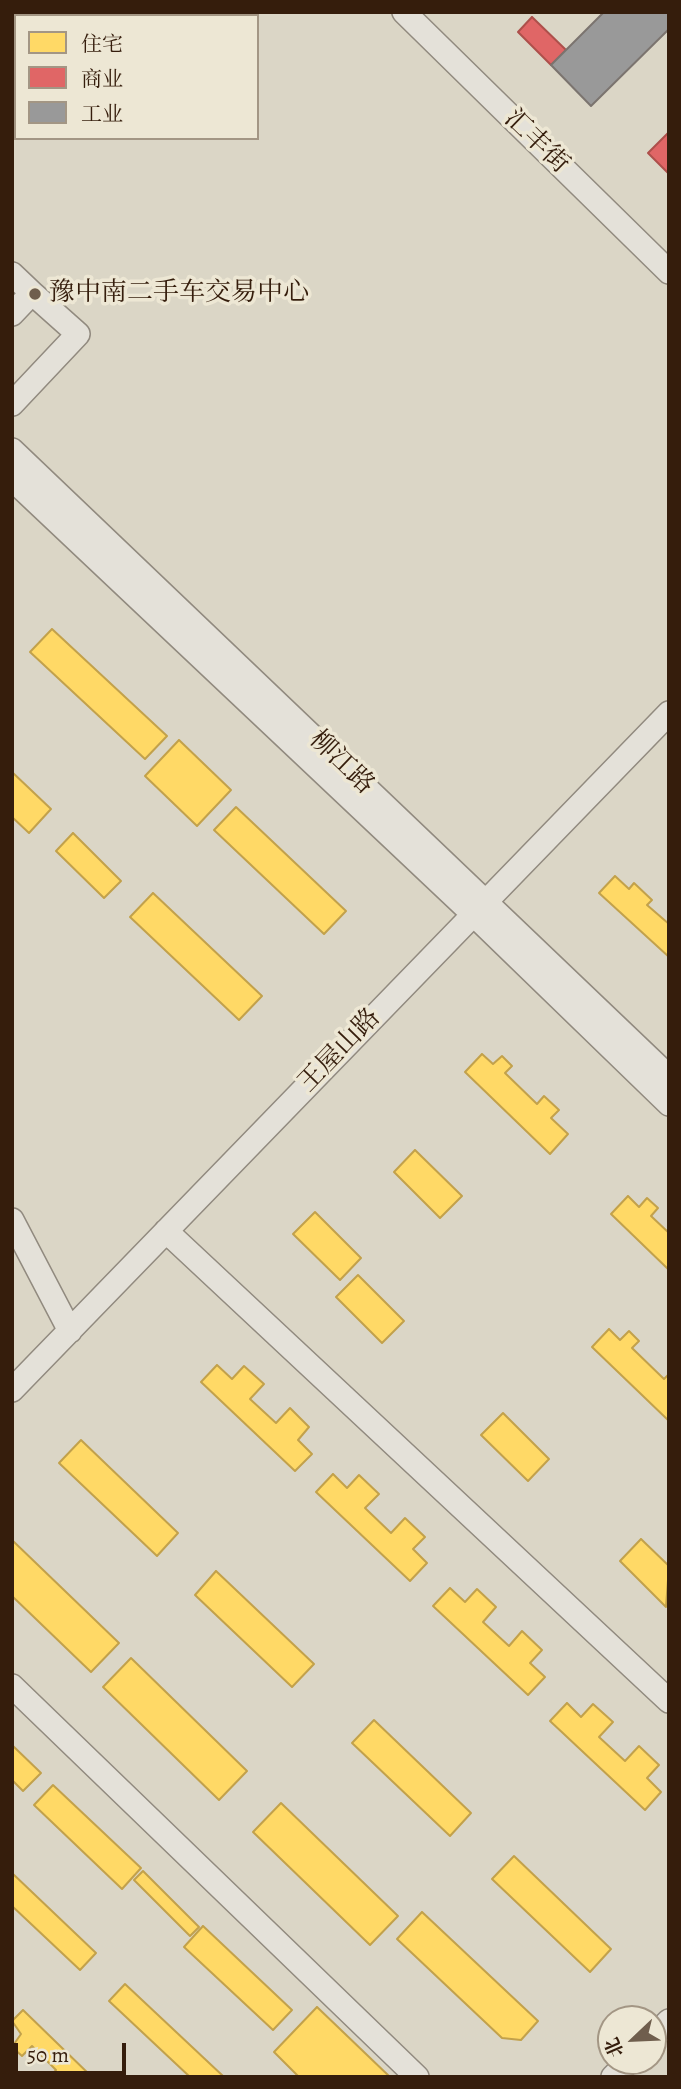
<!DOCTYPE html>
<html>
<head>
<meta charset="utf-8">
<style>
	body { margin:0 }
	#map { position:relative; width:681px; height:2089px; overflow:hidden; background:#dbd6c6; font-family:Alegreya,"Noto Serif SC",serif }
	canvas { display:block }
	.frame { position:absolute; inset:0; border:14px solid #351d0c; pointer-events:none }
	.legend { position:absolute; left:14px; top:14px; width:245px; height:126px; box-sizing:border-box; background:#ede7d4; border:2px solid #a39684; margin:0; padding:9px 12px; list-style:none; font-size:21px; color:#351d0c }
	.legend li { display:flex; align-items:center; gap:14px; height:35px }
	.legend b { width:35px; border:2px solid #a39684 }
	.north { position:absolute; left:597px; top:2005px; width:70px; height:70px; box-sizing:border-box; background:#ede7d4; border:2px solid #a39684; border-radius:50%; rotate:247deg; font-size:19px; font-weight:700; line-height:28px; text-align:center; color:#351d0c }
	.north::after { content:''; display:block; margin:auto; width:24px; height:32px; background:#6f5e4d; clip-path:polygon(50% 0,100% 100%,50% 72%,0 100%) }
	.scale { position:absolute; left:14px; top:2043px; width:112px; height:32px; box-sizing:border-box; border:4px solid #351d0c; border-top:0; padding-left:9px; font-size:21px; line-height:24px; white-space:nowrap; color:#351d0c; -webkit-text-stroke:5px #ede7d4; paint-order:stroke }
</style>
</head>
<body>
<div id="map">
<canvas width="681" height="2089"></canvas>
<div class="frame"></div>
<ul class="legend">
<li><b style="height:19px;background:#ffd966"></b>住宅</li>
<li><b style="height:19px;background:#e06666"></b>商业</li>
<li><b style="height:19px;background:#999"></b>工业</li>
</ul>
<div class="north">北</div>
<div class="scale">50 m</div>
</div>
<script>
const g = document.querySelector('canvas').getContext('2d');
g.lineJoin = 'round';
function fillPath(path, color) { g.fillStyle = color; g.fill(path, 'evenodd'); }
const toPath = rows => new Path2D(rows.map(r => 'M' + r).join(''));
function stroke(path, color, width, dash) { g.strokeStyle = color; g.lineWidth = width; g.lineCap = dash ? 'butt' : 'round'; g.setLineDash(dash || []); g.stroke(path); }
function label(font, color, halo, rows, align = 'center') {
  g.font = font + ' Alegreya,"Noto Serif SC",serif'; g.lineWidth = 7; g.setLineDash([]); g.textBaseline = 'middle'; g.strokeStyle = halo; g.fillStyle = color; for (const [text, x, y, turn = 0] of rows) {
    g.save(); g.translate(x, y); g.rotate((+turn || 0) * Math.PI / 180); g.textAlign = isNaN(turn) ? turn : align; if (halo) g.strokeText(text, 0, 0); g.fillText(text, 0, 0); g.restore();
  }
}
const homes = toPath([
	[52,629,167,736,145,759,30,652,52,629],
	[179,740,231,790,197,826,145,776,179,740],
	[12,772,51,809,29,833,12,817,12,772],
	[236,807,346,911,324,934,214,830,236,807],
	[73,833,121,881,104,898,56,851,73,833],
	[615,876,629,889,634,883,652,900,647,905,669,924,669,957,599,893,615,876],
	[153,893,262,996,239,1020,130,917,153,893],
	[482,1054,493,1064,502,1056,512,1066,505,1073,537,1104,544,1096,559,1110,551,1118,568,1134,550,1154,465,1072,482,1054],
	[415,1150,462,1196,440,1218,394,1172,415,1150],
	[628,1196,639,1207,647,1198,658,1208,651,1216,669,1233,669,1270,611,1214,628,1196],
	[315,1212,361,1258,340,1280,293,1234,315,1212],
	[358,1275,404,1321,382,1343,336,1297,358,1275],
	[609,1329,620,1340,629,1331,639,1341,632,1348,664,1379,669,1374,669,1421,592,1347,609,1329],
	[217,1365,232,1379,244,1366,264,1384,250,1399,276,1423,290,1408,309,1427,298,1440,312,1454,295,1471,201,1382,217,1365],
	[503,1413,549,1459,528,1481,481,1435,503,1413],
	[81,1440,178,1533,157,1556,59,1463,81,1440],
	[333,1474,347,1488,359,1475,379,1494,365,1508,391,1533,405,1518,425,1537,413,1549,427,1563,410,1581,316,1492,333,1474],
	[641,1539,669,1566,666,1607,620,1561,641,1539],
	[12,1540,119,1643,91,1672,12,1596,12,1540],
	[216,1571,314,1664,292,1687,195,1595,216,1571],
	[450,1588,465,1602,477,1589,496,1607,483,1622,509,1646,522,1631,542,1650,530,1663,545,1677,528,1695,433,1606,450,1588],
	[131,1658,247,1771,219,1800,103,1687,131,1658],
	[567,1703,581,1717,593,1704,613,1722,599,1737,625,1761,639,1746,659,1765,647,1778,661,1792,645,1810,550,1721,567,1703],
	[374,1720,471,1813,450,1836,352,1743,374,1720],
	[12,1745,41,1773,23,1791,12,1780,12,1745],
	[53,1785,141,1868,122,1889,34,1805,53,1785],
	[281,1803,398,1916,370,1945,253,1832,281,1803],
	[514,1856,611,1949,590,1972,492,1879,514,1856],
	[143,1871,199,1927,190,1936,134,1880,143,1871],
	[12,1873,96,1953,80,1970,12,1906,12,1873],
	[422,1912,538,2021,521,2040,502,2038,397,1939,422,1912],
	[203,1926,292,2010,273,2030,184,1947,203,1926],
	[125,1984,223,2076,222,2077,190,2077,109,2001,125,1984],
	[317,2007,390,2077,299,2077,274,2052,317,2007],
	[23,2010,92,2077,50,2077,56,2070,32,2046,22,2056,12,2047,21,2034,12,2021,23,2010]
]);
const shops = toPath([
	[532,17,566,50,551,65,518,32,532,17],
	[669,132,669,174,648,153,669,132]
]);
const industry = toPath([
	[604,12,669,12,669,29,591,106,551,65,604,12]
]);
const minor = toPath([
	[404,12,669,272],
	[12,274,32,293,12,314],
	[12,404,78,334,32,293],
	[12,450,669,1077],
	[12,479,474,915,669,1104],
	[12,1220,70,1331],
	[166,1231,669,1701],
	[12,1390,669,713],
	[12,1686,417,2077],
	[653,2037,669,2021],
	[613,2077,629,2061]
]);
const markers = [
	[35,294,7,"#6f5e4d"]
];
const streetNames = [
	["汇丰街",536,142,44],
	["柳江路",341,763,44],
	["王屋山路",340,1051,-46]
];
const poiNames = [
	["豫中南二手车交易中心",49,294]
];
fillPath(homes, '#ffd966');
stroke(homes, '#c2a14b', 2);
fillPath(shops, '#e06666');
stroke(shops, '#ad504b', 2);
fillPath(industry, '#999');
stroke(industry, '#7b746f', 2);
stroke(minor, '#918a7f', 26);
stroke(minor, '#e4e1d9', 23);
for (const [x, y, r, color] of markers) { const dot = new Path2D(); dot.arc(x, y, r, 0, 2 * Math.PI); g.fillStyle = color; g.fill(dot); stroke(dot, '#ede7d4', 2.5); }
label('26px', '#351d0c', '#ede7d4', streetNames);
label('26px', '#351d0c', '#ede7d4', poiNames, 'left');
</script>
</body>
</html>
